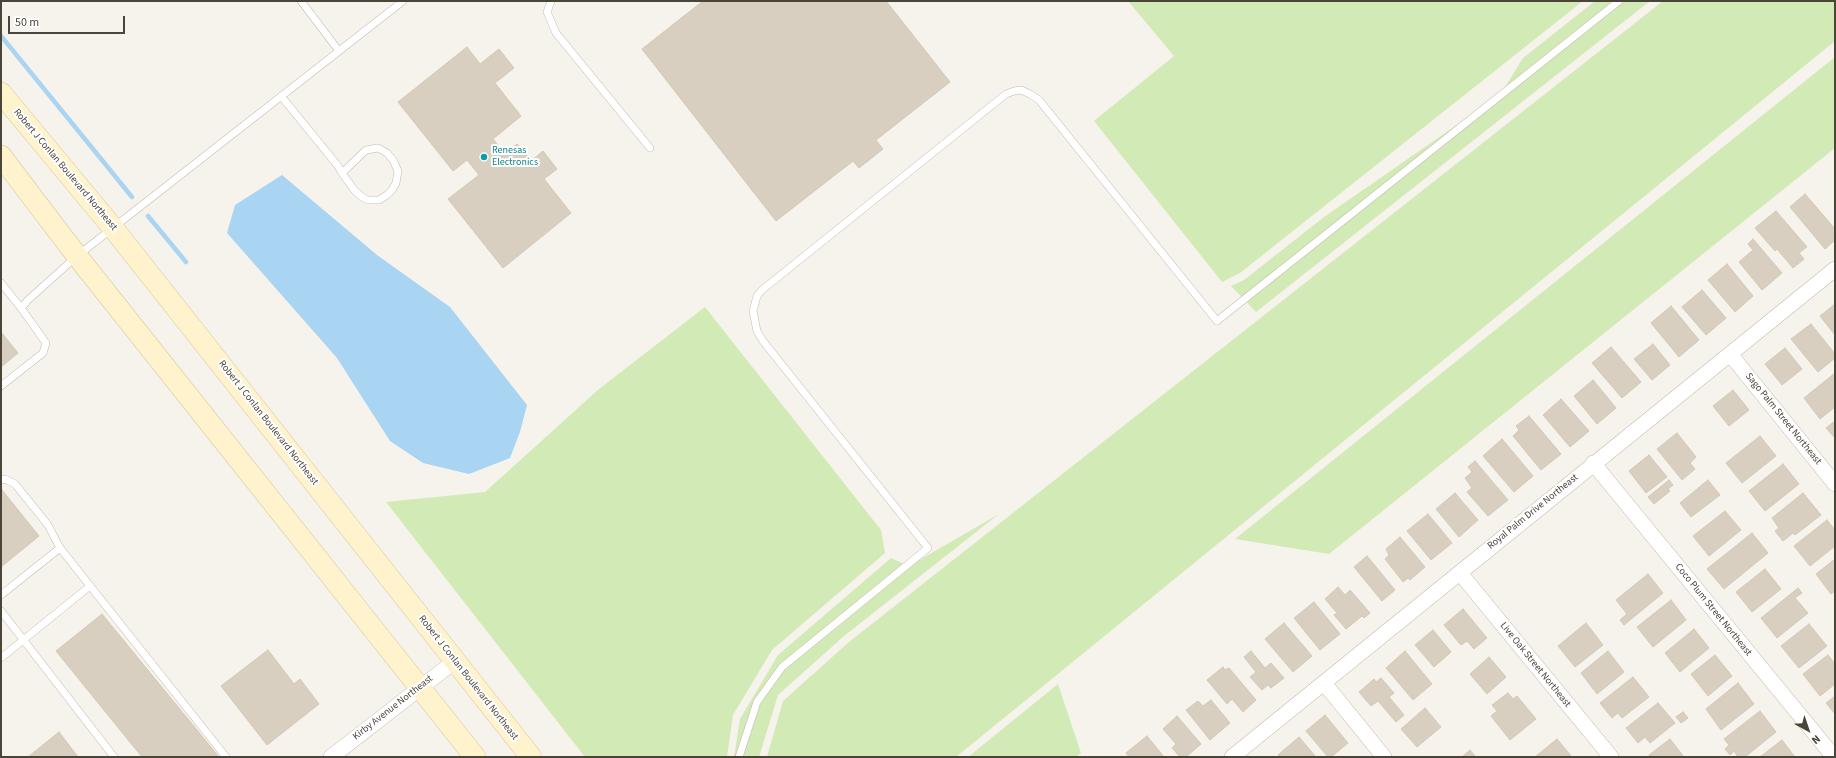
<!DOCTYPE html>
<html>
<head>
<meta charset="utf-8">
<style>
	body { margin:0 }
	#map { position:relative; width:1836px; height:758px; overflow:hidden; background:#f6f3ec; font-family:"Source Sans 3",sans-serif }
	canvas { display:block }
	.frame { position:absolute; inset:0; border:2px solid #4b4439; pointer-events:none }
	.north { position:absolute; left:1788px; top:710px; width:40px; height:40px; -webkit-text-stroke:3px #fff; paint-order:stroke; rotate:140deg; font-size:11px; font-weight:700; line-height:16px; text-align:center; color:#4b4439 }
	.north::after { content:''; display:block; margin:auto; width:14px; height:18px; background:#4b4439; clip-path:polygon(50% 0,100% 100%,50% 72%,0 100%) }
	.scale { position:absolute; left:8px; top:16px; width:117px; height:18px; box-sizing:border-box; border:2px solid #4b4439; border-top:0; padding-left:5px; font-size:12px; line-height:14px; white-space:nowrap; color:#4b4439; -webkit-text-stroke:3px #fff; paint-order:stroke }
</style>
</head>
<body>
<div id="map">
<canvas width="1836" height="758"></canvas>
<div class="frame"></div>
<div class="north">N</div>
<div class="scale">50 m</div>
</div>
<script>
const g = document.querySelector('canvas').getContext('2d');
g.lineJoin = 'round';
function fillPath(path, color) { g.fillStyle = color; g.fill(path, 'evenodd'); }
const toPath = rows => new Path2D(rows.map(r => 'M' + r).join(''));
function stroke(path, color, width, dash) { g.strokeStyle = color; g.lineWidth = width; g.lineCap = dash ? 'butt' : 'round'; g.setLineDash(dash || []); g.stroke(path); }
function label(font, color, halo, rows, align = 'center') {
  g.font = font + ' "Source Sans 3",sans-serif'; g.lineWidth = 4; g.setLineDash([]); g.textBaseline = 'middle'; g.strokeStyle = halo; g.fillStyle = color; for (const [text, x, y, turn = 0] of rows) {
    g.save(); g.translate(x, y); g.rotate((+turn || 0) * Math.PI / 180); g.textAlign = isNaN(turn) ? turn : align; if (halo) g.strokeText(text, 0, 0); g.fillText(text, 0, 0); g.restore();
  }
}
const green = toPath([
	[1128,1,1583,1,1240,273,1222,282,1094,121,1174,56],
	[1595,1,1650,1,1256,312,1231,286,1244,280,1324,217,1500,95,1523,58],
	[1663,1,1835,1,1835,41,956,757,767,757,783,701,849,642],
	[1835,57,1835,148,1329,554,1235,539],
	[705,307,881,530,885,553,772,650,733,715,727,757,585,757,386,502,485,492,599,389],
	[999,514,844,636,778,695,759,757,734,757,740,719,778,655,891,558,909,566],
	[1058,684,1081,753,1076,757,968,757]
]);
const water = toPath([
	[282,175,377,255,450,307,527,405,520,432,510,458,469,474,423,463,390,441,337,358,227,233,235,205]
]);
const stream = toPath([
	[1,36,132,197],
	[148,216,186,262]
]);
const building = toPath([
	[703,1,886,1,950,82,876,140,883,149,859,168,853,161,776,221,642,49,703,1],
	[467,47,480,64,499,49,514,68,495,83,521,116,493,139,505,154,517,144,531,161,543,151,557,169,544,179,571,213,503,268,448,199,479,175,467,160,453,171,398,102,467,47],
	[1805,194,1835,229,1835,240,1825,249,1790,207,1805,194],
	[1776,211,1807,247,1799,253,1804,259,1793,268,1777,249,1775,251,1755,228,1776,211],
	[1753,239,1782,273,1762,290,1739,262,1753,250,1748,244,1753,239],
	[1727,264,1753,296,1735,312,1708,280,1727,264],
	[1702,290,1726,318,1706,335,1682,307,1702,290],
	[1835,304,1835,335,1820,316,1835,304],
	[1671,306,1699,340,1679,357,1651,323,1671,306],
	[1811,324,1835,354,1835,358,1818,372,1791,339,1811,324],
	[1,332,18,353,1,367,1,332],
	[1653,344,1670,365,1652,380,1634,359,1653,344],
	[1611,347,1641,382,1622,398,1592,363,1611,347],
	[1785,348,1802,369,1782,385,1765,364,1785,348],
	[1835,373,1835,407,1820,419,1804,398,1835,373],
	[1593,380,1616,408,1597,424,1574,396,1593,380],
	[1733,390,1749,410,1729,426,1713,406,1733,390],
	[1561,399,1589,431,1570,447,1543,415,1561,399],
	[1529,416,1561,454,1541,470,1513,436,1519,430,1516,426,1529,416],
	[1835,421,1835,438,1826,428,1835,421],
	[1677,433,1696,457,1690,463,1695,469,1682,480,1657,449,1677,433],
	[1760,436,1776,456,1742,483,1726,463,1760,436],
	[1502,439,1533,476,1514,492,1483,456,1502,439],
	[1649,455,1667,477,1646,493,1629,471,1649,455],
	[1475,461,1508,500,1488,516,1467,492,1472,488,1465,478,1472,472,1468,467,1475,461],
	[1783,464,1799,484,1765,511,1749,491,1783,464],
	[1669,480,1673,485,1668,489,1670,491,1654,504,1648,497,1669,480],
	[1708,480,1720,495,1691,517,1680,503,1708,480],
	[2,490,39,536,1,567,1,491,2,490],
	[1455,493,1478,520,1459,537,1436,509,1455,493],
	[1803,493,1821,515,1795,535,1793,533,1783,541,1775,531,1779,528,1772,518,1803,493],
	[1725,511,1741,530,1709,556,1693,536,1725,511],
	[1428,514,1452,543,1431,560,1407,531,1428,514],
	[1827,520,1835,530,1835,546,1810,566,1794,546,1827,520],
	[1752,533,1768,553,1724,589,1707,569,1752,533],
	[1400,537,1425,567,1410,580,1408,578,1403,582,1385,559,1389,555,1386,549,1400,537],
	[1367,556,1395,590,1382,601,1354,567,1367,556],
	[1835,559,1835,591,1831,594,1816,574,1835,559],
	[1765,569,1781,589,1752,612,1736,592,1765,569],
	[1648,574,1663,593,1624,625,1620,620,1627,614,1616,600,1648,574],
	[1338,587,1345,595,1350,590,1370,613,1364,618,1362,616,1346,629,1334,615,1337,613,1325,599,1338,587],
	[1798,588,1802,593,1795,598,1808,613,1777,638,1761,618,1798,588],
	[1671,600,1686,620,1653,647,1637,627,1671,600],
	[1314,602,1340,634,1320,650,1294,618,1314,602],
	[1463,609,1487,638,1474,649,1467,641,1461,645,1444,625,1463,609],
	[102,614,219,757,142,757,56,651,102,614],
	[1284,623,1312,656,1293,672,1265,639,1284,623],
	[1586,623,1603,645,1575,667,1558,646,1586,623],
	[1809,624,1827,646,1799,668,1781,646,1809,624],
	[1694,629,1709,648,1680,672,1665,653,1694,629],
	[1433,630,1451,652,1434,667,1415,645,1433,630],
	[268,650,294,684,300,679,319,704,267,745,221,686,268,650],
	[1251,651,1265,668,1271,663,1284,678,1271,688,1268,685,1262,690,1250,677,1256,672,1244,657,1251,651],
	[1405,651,1432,684,1413,700,1386,668,1405,651],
	[1608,651,1624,672,1597,694,1581,673,1608,651],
	[1715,655,1732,676,1708,696,1691,674,1715,655],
	[1828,655,1835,664,1835,684,1820,696,1803,674,1828,655],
	[1489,657,1506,677,1487,694,1470,674,1489,657],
	[1223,667,1225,670,1229,668,1256,700,1243,712,1232,699,1227,704,1207,680,1223,667],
	[1633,677,1649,697,1622,718,1618,713,1612,718,1600,703,1633,677],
	[1381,678,1394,693,1389,697,1404,715,1396,722,1378,701,1371,706,1359,692,1374,679,1376,682,1381,678],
	[1738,683,1754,704,1721,730,1706,709,1738,683],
	[1508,693,1513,699,1517,696,1536,719,1510,740,1491,716,1497,711,1492,705,1508,693],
	[1835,696,1835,714,1826,703,1835,696],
	[1211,700,1230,723,1210,740,1186,710,1198,701,1203,706,1211,700],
	[1658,703,1675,723,1650,743,1645,737,1638,743,1626,728,1658,703],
	[1425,708,1441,727,1417,747,1401,729,1425,708],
	[1760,711,1776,732,1745,757,1738,757,1734,751,1730,755,1725,749,1729,745,1724,739,1760,711],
	[1683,712,1688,718,1681,723,1676,717,1683,712],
	[1325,715,1348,743,1331,757,1328,757,1306,731,1325,715],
	[1177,716,1201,744,1186,757,1180,757,1172,748,1176,744,1163,729,1177,716],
	[59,732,78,757,28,757,59,732],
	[1147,736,1164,757,1129,757,1126,753,1147,736],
	[1299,737,1316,757,1280,757,1278,755,1299,737],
	[1557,739,1572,757,1535,757,1557,739],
	[1670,739,1684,757,1650,757,1649,755,1670,739],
	[1782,740,1795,757,1760,757,1782,740],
	[1470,750,1476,757,1462,757,1470,750]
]);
const lane = toPath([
	[301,1,339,51],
	[551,1,547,12,556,33,650,148],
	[281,96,338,166,342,173,355,191,362,197,368,200,379,200,387,195,392,190,396,183,398,171,393,160,387,153,378,148,366,150,342,173],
	[1,283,21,308],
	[1,386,43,353,46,343,21,308,28,300,77,256,403,1],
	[1,480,5,479,15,484,48,525,60,548],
	[1,595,60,548,226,757],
	[1,611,114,757],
	[1,658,90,586],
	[739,757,757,702,782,667,928,548,763,341,757,331,753,311,757,296,762,290,1006,94,1014,91,1021,90,1030,94,1039,100,1217,321,1619,1]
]);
const street = toPath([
	[1730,354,1835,484],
	[1593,463,1834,757],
	[1460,573,1611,757],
	[1324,683,1384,757],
	[331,757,455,661],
	[1232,757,1835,269]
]);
const secondary = toPath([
	[1,93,113,228,531,757],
	[1,156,77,256,475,757]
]);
const markers = [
	[484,157,4,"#0f9aa8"]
];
const cultureNames = [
	["Renesas",492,151],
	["Electronics",492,163]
];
const streetNames = [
	["Robert J Conlan Boulevard Northeast",65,170,50],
	["Sago Palm Street Northeast",1783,419,51],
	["Robert J Conlan Boulevard Northeast",268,423,52],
	["Royal Palm Drive Northeast",1533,512,-39],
	["Coco Plum Street Northeast",1713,610,51],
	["Live Oak Street Northeast",1535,665,51],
	["Robert J Conlan Boulevard Northeast",468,678,52],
	["Kirby Avenue Northeast",393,708,-38]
];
fillPath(green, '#d2eab5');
fillPath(water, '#a9d4f2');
stroke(stream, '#a9d4f2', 4.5);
fillPath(building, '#d8cfc1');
stroke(building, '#d3c7b4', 1);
stroke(lane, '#c2bbae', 8);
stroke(street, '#c2bbae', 16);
stroke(secondary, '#d6c79b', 22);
stroke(lane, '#fff', 7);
stroke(street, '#fff', 15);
stroke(secondary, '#fff3cd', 21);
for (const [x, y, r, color] of markers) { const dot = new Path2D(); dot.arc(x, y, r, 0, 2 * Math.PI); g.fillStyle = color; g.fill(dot); stroke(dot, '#fff', 1.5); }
label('10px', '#0d838f', '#fff', cultureNames, 'left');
label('10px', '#4b4439', '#fff', streetNames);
</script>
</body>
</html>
